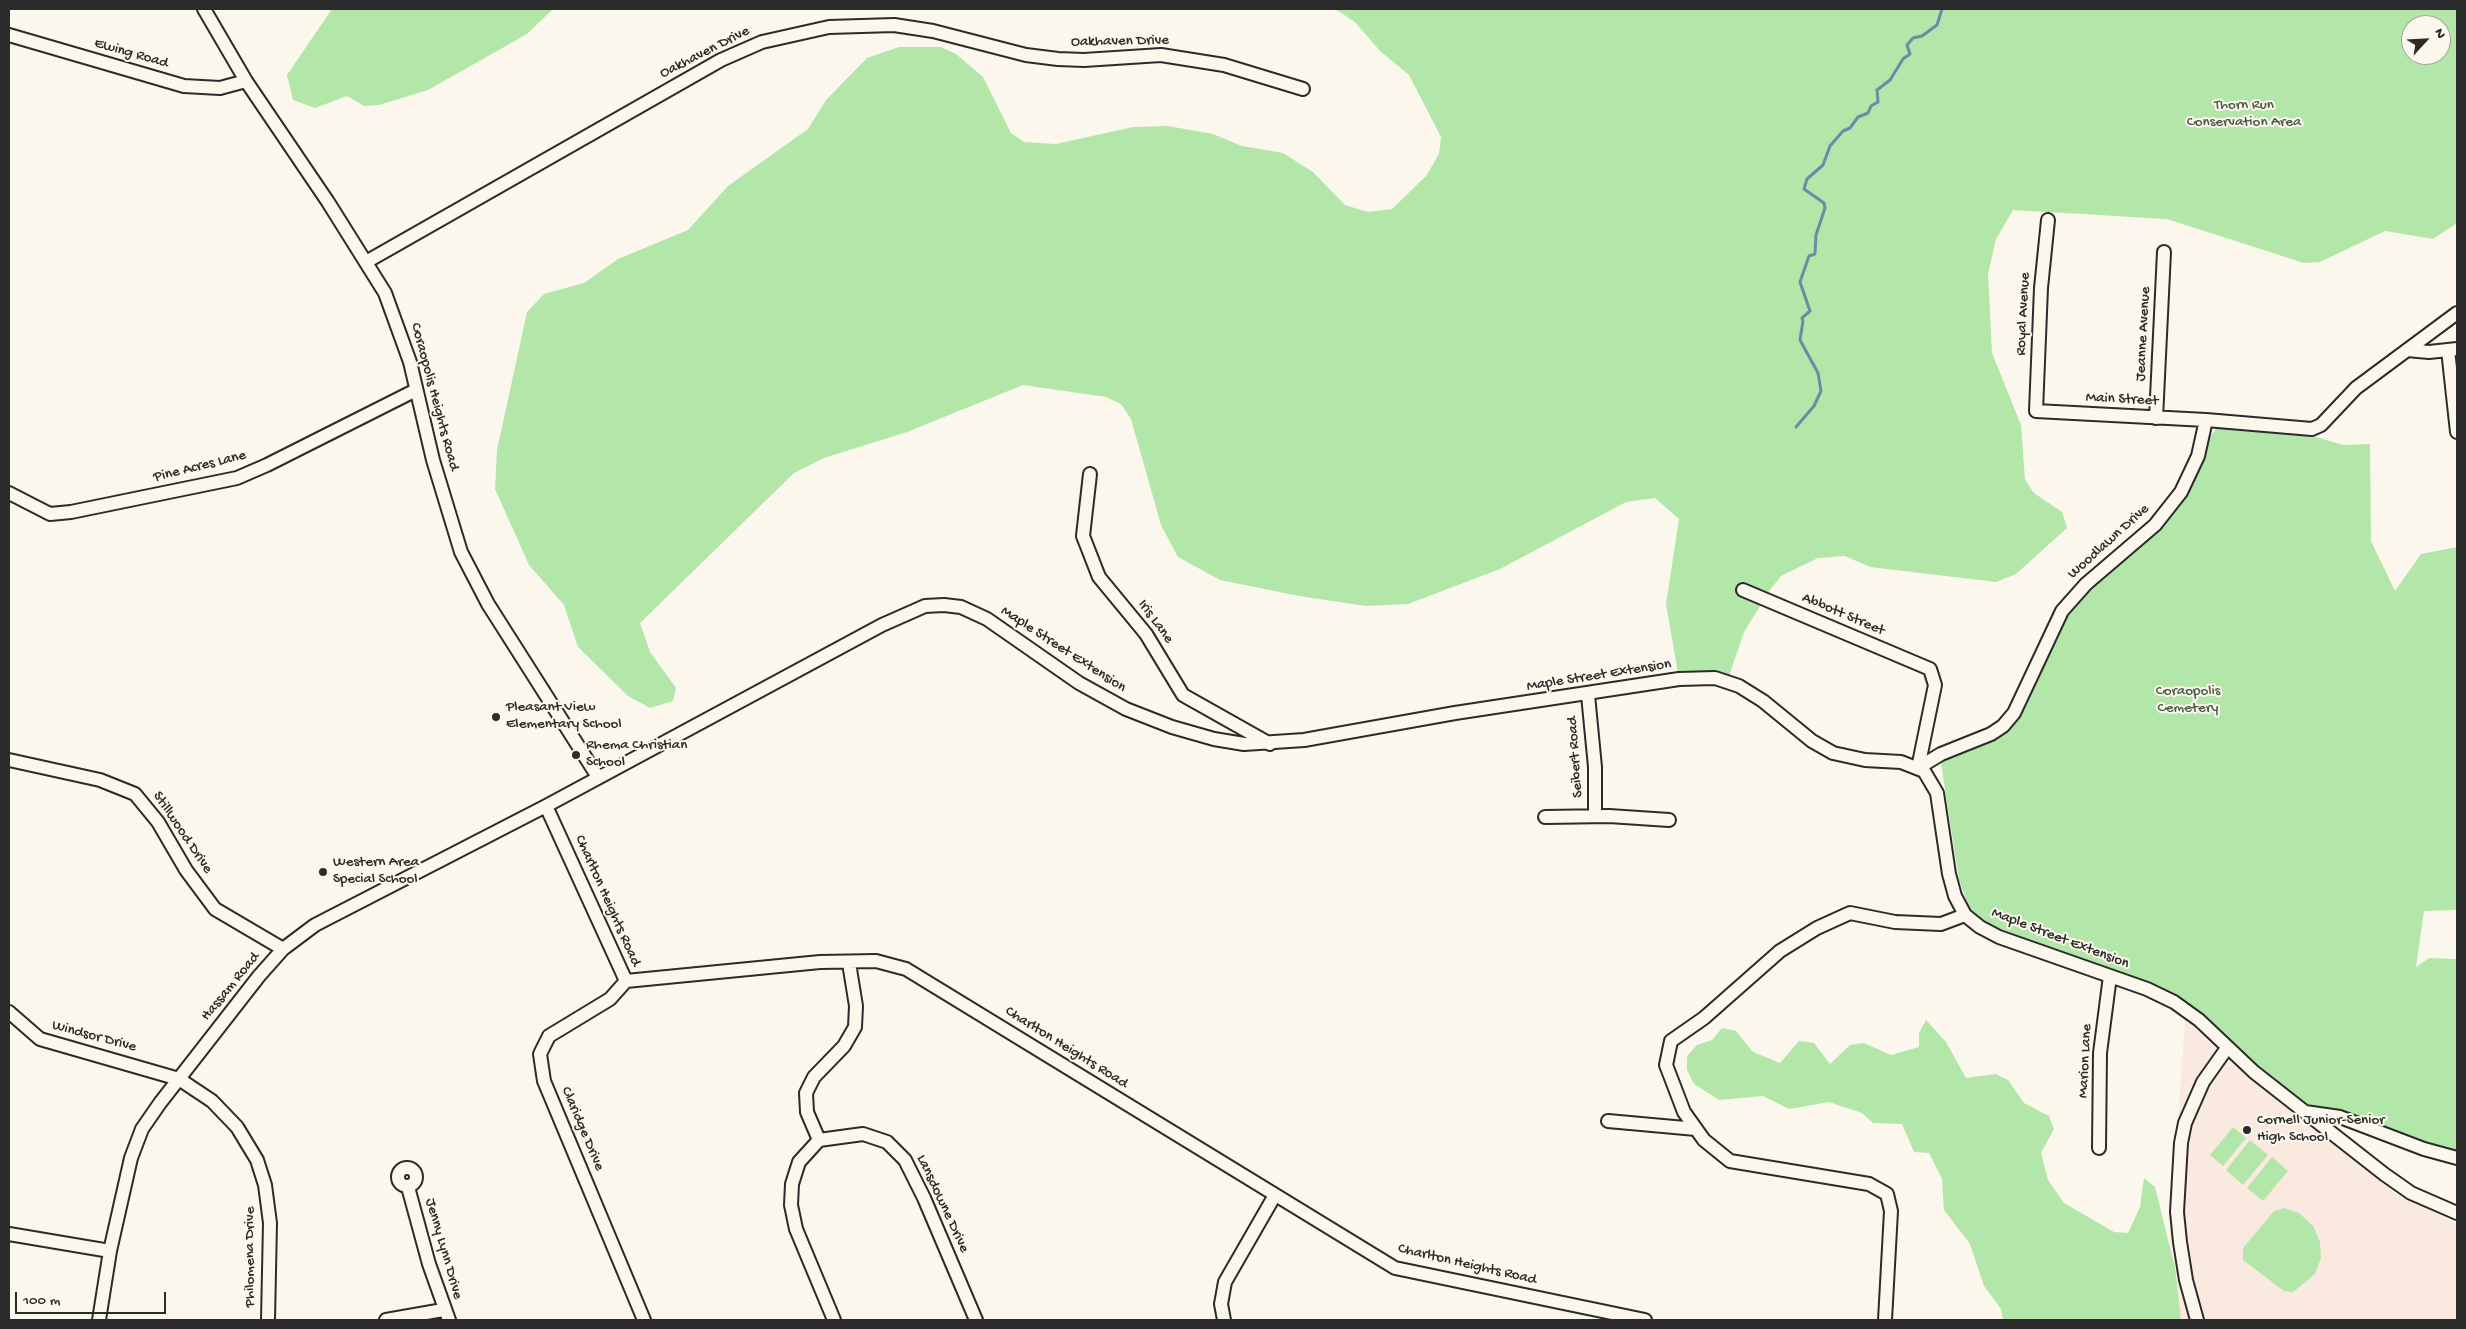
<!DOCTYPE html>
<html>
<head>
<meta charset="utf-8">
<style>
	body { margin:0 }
	#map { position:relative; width:2466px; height:1329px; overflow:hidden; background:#fbf7ec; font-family:"Gochi Hand",sans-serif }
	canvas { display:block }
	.frame { position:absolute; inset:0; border:10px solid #2b2b2b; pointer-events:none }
	.north { position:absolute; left:2401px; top:15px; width:50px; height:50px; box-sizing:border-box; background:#fbf7ec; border:1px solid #a8a59f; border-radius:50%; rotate:65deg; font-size:14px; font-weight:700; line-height:20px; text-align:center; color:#2b2b2b }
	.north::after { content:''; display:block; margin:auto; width:18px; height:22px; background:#2b2b2b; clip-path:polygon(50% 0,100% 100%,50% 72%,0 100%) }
	.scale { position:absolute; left:15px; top:1292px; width:151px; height:22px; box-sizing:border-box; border:2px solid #2b2b2b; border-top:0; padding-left:6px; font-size:15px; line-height:18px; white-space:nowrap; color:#2b2b2b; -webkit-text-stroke:4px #fbf7ec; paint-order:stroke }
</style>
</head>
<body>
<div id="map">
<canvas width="2466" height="1329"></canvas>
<div class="frame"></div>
<div class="north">N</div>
<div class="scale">100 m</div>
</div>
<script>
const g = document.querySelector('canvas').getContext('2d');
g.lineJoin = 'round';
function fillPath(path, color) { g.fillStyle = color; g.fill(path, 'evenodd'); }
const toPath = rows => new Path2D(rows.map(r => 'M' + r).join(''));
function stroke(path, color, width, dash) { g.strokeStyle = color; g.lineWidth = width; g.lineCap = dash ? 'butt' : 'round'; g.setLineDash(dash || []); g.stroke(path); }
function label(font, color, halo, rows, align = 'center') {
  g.font = font + ' "Gochi Hand",sans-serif'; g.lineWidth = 4; g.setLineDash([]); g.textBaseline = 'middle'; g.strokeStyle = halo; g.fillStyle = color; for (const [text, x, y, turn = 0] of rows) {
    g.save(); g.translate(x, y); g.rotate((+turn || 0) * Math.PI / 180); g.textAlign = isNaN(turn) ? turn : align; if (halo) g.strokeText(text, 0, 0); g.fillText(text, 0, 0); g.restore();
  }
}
const built = toPath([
	[2185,1020,2236,1067,2396,1194,2457,1224,2457,1320,2164,1320]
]);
const green = toPath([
	[332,9,553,9,527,34,428,90,379,105,364,106,347,96,315,108,293,100,287,75],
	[1335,9,2457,9,2457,223,2433,239,2385,231,2320,262,2304,263,2167,219,2013,210,1996,239,1988,274,1992,353,2021,425,2025,480,2034,493,2062,512,2067,528,2016,574,1996,582,1870,567,1845,556,1818,558,1781,576,1770,590,1744,632,1727,682,1679,679,1666,604,1679,519,1655,498,1626,502,1500,569,1408,604,1366,606,1299,596,1220,580,1178,557,1161,525,1131,419,1121,404,1106,397,1023,385,907,432,824,458,794,473,640,623,650,652,676,688,673,701,650,708,628,696,578,647,564,605,529,565,495,489,497,450,527,312,544,294,584,283,618,259,688,230,728,186,808,129,826,100,867,58,899,47,941,47,956,54,983,77,1011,133,1024,142,1056,144,1133,127,1168,126,1213,134,1242,146,1283,153,1313,172,1345,205,1368,212,1392,209,1426,176,1439,154,1441,137,1409,75,1380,51,1355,22],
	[2411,25,2441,25,2441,55,2411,55],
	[2224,427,2313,436,2343,445,2370,444,2371,541,2395,591,2421,554,2457,547,2457,910,2424,911,2416,967,2429,958,2457,959,2457,1158,2305,1112,2184,1008,2059,958,2061,952,1985,923,1970,909,1959,880,1941,763,1949,757,1995,739,2013,724,2027,704,2067,615,2080,597,2173,513,2192,485,2210,437,2216,429],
	[1926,1020,1946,1042,1966,1078,1996,1074,2008,1080,2024,1103,2049,1116,2054,1129,2041,1153,2048,1180,2064,1203,2114,1232,2128,1233,2140,1207,2144,1178,2155,1187,2175,1268,2181,1320,2003,1320,2001,1309,1984,1286,1970,1244,1944,1210,1942,1179,1929,1153,1914,1152,1902,1124,1873,1123,1862,1113,1829,1102,1789,1109,1763,1096,1719,1100,1694,1084,1687,1070,1687,1056,1697,1045,1712,1040,1722,1028,1736,1031,1753,1052,1780,1063,1799,1041,1814,1043,1830,1064,1850,1045,1864,1043,1891,1055,1919,1047,1919,1033],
	[2233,1127,2246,1138,2223,1166,2210,1155],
	[2250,1140,2268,1155,2243,1185,2226,1170],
	[2272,1157,2288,1171,2263,1201,2247,1188],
	[2284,1208,2299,1213,2313,1226,2320,1242,2321,1258,2315,1274,2293,1292,2284,1291,2243,1260,2243,1248,2274,1211]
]);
const stream = toPath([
	[1796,427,1814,406,1821,391,1818,373,1800,340,1803,321,1802,318,1810,311,1800,282,1809,256,1815,254,1816,235,1825,208,1824,203,1804,189,1807,179,1823,165,1830,146,1843,131,1850,128,1858,117,1868,113,1871,106,1878,102,1877,90,1890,80,1903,59,1910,54,1907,45,1913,38,1922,36,1937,25,1942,9]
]);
const minor = toPath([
	[204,9,246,81,328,202,385,293,410,362,433,460,461,552,488,604,598,777],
	[9,35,184,86,220,88,246,81],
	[2048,220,2041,288,2036,411,2206,420],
	[366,262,721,60,762,42,829,27,894,25,933,31,1026,55,1058,59,1084,60,1161,55,1224,65,1303,89],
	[2407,350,2429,352,2457,349],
	[2448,350,2457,432],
	[2156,418,2164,252],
	[1090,474,1083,536,1099,577,1146,634,1183,695,1270,744],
	[9,493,50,514,71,512,237,478,267,465,416,390],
	[1743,590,1930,669,1935,685,1918,768],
	[1588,695,1595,767,1595,816],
	[9,760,100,780,135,794,158,822,186,870,215,909,283,949],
	[1918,768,1941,754,1991,734,2003,726,2014,713,2062,611,2086,584,2155,525,2181,492,2198,456,2206,420,2312,429,2321,425,2356,388,2457,313],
	[546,806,626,981,820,962,876,961,906,969,1395,1268,1645,1320],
	[1545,817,1609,816,1669,820],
	[626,981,610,999,549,1036,540,1054,544,1081,644,1320],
	[9,1012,40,1039,179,1079,212,1101,237,1127,257,1160,265,1185,270,1223,268,1320],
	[2305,1112,2340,1117,2424,1149,2457,1158],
	[1608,1121,1696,1129],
	[819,1140,807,1112,806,1093,814,1077,844,1046,855,1027,856,1006,849,963],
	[2099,1148,2100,1053,2110,976],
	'398 1177a9 9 0 1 1 18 0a9 9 0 1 1-18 0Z',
	[408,1187,429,1264,449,1320],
	[9,1234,110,1251],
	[99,1320,110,1251,131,1158,142,1129,160,1103,259,976,283,949,315,925,546,806,882,625,925,606,944,605,961,607,987,619,1079,683,1126,709,1172,727,1214,739,1244,744,1304,740,1455,713,1679,679,1715,678,1739,686,1763,701,1812,741,1833,753,1865,760,1901,762,1924,771,1937,793,1949,874,1955,896,1965,915,1980,927,1999,937,2147,989,2174,1002,2199,1020,2254,1072,2384,1174,2411,1193,2457,1213],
	[386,1320,443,1310],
	[834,1320,796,1229,791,1205,792,1184,799,1162,819,1140,863,1134,887,1142,905,1160,924,1198,976,1320],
	[1224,1320,1221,1304,1225,1282,1275,1195],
	[1885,1320,1891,1211,1887,1194,1869,1184,1730,1161,1704,1140,1684,1112,1666,1065,1671,1041,1704,1018,1780,951,1817,928,1850,913,1895,922,1941,924,1965,915],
	[2197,1320,2186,1280,2180,1242,2177,1212,2181,1143,2185,1123,2203,1082,2227,1048]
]);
const markers = [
	[496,717,5,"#2b2b2b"],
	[576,755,5,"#2b2b2b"],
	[323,872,5,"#2b2b2b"],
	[2247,1130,5,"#2b2b2b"]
];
const streetNames = [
	["Oakhaven Drive",1120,42,-1],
	["Oakhaven Drive",705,53,-27],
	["Ewing Road",131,54,16],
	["Royal Avenue",2024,314,-87],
	["Jeanne Avenue",2144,334,-87],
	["Coraopolis Heights Road",434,397,75],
	["Main Street",2122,400,3],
	["Pine Acres Lane",200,467,-14],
	["Woodlawn Drive",2109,542,-42],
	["Abbott Street",1843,615,23],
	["Iris Lane",1155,622,54],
	["Maple Street Extension",1063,650,33],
	["Maple Street Extension",1599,676,-9],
	["Seibert Road",1576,757,-94],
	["Stillwood Drive",182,833,56],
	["Charlton Heights Road",607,901,66],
	["Maple Street Extension",2060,939,21],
	["Hassam Road",231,987,-51],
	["Windsor Drive",94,1037,15],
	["Charlton Heights Road",1066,1048,32],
	["Marion Lane",2086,1061,-87],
	["Claridge Drive",582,1129,67],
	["Lansdowne Drive",942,1204,65],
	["Jenny Lynn Drive",443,1249,74],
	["Philomena Drive",251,1257,-90],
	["Charlton Heights Road",1467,1265,13]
];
const parkNames = [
	["Thorn Run",2244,106],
	["Conservation Area",2244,123],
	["Coraopolis",2188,692],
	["Cemetery",2188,709]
];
const poiNames = [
	["Pleasant View",506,708],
	["Elementary School",506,725],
	["Rhema Christian",586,746],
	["School",586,763],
	["Western Area",333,863],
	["Special School",333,880],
	["Cornell Junior-Senior",2257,1121],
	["High School",2257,1138]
];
fillPath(built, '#fae9de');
fillPath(green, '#b2e7a9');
stroke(stream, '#6b8ca4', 3);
stroke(minor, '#2b2b2b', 16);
stroke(minor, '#fbf7ec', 12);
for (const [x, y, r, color] of markers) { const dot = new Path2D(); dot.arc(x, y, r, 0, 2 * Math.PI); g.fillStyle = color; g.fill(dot); stroke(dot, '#fbf7ec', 2); }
label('15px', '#2b2b2b', '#fbf7ec', streetNames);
label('15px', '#4d5a4a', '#fbf7ec', parkNames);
label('15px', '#2b2b2b', '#fbf7ec', poiNames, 'left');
</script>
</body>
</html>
